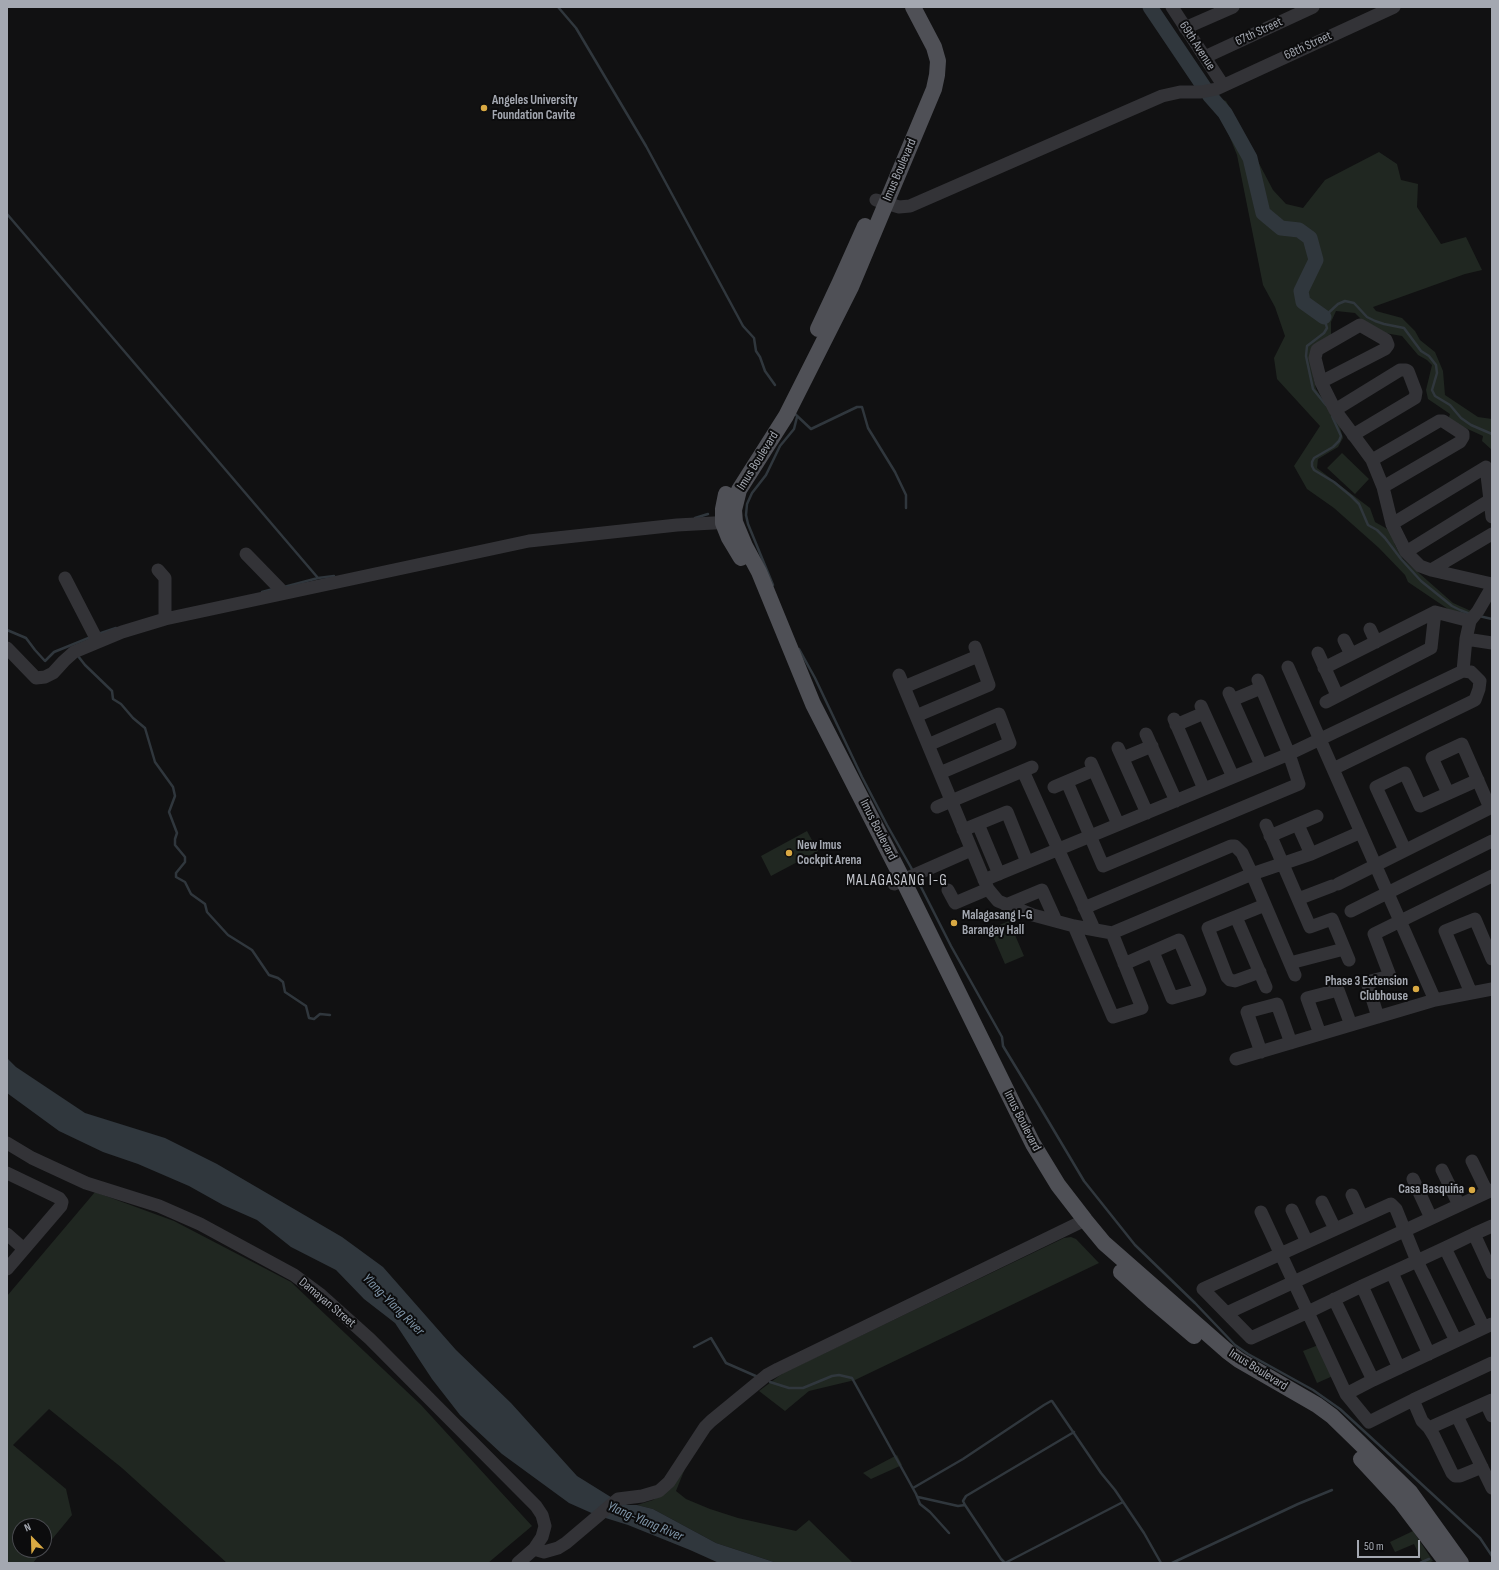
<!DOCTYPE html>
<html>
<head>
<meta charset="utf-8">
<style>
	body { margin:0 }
	#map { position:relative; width:1499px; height:1570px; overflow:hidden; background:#111112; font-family:"Sofia Sans Condensed",sans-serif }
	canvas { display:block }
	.frame { position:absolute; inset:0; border:8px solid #a4a8b1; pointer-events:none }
	.north { position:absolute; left:12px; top:1518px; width:40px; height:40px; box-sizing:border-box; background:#0c0c0d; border:1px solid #494a4f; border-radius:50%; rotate:337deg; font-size:11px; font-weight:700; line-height:16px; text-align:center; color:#a4a8b1 }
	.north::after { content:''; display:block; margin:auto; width:14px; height:18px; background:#d9a943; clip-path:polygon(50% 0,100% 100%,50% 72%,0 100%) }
	.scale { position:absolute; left:1357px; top:1540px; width:63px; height:18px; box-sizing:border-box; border:2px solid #a4a8b1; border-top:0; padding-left:5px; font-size:12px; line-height:14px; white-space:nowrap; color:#a4a8b1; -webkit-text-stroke:3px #0c0c0d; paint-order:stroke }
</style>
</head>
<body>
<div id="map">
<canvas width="1499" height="1570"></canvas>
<div class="frame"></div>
<div class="north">N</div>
<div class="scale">50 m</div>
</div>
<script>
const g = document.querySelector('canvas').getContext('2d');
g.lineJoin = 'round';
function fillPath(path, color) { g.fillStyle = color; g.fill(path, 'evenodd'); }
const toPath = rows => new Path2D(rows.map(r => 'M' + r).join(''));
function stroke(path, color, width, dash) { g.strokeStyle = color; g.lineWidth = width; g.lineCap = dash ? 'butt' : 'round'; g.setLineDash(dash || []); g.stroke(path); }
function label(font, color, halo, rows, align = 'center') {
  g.font = font + ' "Sofia Sans Condensed",sans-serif'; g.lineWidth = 4; g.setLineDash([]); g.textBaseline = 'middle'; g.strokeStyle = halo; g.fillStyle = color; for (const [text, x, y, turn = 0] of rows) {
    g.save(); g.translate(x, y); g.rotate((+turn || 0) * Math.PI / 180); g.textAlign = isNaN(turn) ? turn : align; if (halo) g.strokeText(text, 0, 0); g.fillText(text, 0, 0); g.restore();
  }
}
const green = toPath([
	[1220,99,1226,101,1273,190,1286,204,1303,208,1325,180,1379,152,1397,164,1401,180,1418,184,1417,207,1441,244,1466,237,1482,270,1465,274,1373,307,1376,311,1402,318,1415,331,1420,340,1435,352,1443,371,1445,395,1478,417,1492,419,1492,450,1482,441,1483,436,1448,420,1450,414,1428,399,1426,390,1432,365,1427,360,1418,355,1402,336,1379,332,1362,320,1355,313,1336,311,1331,322,1331,336,1313,349,1313,375,1316,389,1339,424,1343,438,1338,447,1318,459,1317,468,1370,508,1375,522,1391,531,1395,545,1403,559,1453,603,1471,611,1467,616,1460,615,1448,609,1408,582,1405,575,1379,548,1334,508,1307,489,1294,466,1320,426,1277,379,1274,358,1285,336,1275,307,1263,285,1237,155,1227,130,1211,104],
	[1342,453,1369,479,1355,494,1327,468],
	[807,831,818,851,771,876,761,856],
	[1009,921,1024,956,1005,964,990,929],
	[95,1192,174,1221,291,1282,421,1405,532,1526,488,1563,227,1563,122,1468,49,1409,13,1445,66,1489,72,1515,44,1549,44,1526,20,1526,20,1550,43,1550,33,1563,7,1563,7,1296],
	[1071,1237,1076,1239,1099,1263,855,1380,809,1391,785,1411,759,1391,783,1373,1064,1238],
	[1321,1344,1335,1375,1317,1383,1303,1351],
	[897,1455,902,1465,871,1479,863,1473],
	[688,1461,676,1491,686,1499,710,1509,738,1518,796,1531,809,1520,853,1563,777,1563,716,1543,653,1509,637,1505,653,1500,664,1493],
	[1413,1531,1433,1561,1428,1563,1417,1563,1422,1561,1414,1544,1395,1552,1390,1542]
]);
const water = toPath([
	[7,1058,16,1067,85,1113,165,1138,217,1164,342,1237,383,1267,456,1350,511,1403,577,1476,614,1499,628,1505,637,1505,653,1509,716,1543,777,1563,719,1563,690,1550,628,1525,596,1515,569,1503,502,1454,460,1415,432,1379,395,1323,364,1299,336,1270,291,1247,257,1220,223,1205,189,1186,138,1164,103,1152,59,1131,7,1093]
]);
const stream = toPath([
	[558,7,576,28,646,146,743,326,754,338,756,351,760,357,765,371,775,385],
	[7,214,318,578],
	[1326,405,1313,389,1306,356,1307,346,1324,333,1327,328,1324,317,1338,304,1345,301,1354,303,1367,317,1375,321,1384,324,1404,328,1421,351,1429,356,1436,365,1437,373,1432,390,1435,396,1450,405,1461,418,1471,425,1492,434],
	[794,413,811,429,857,407,862,407,868,428,895,472,906,495,906,508],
	[1332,416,1341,436,1339,441,1333,447,1314,458,1312,462,1312,466,1314,470,1334,482,1351,496,1359,504,1368,525,1377,530,1385,538,1401,559,1421,581,1452,606,1460,610,1470,614],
	[695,518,708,514],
	[773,585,748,524,746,515,747,504,752,493,766,475,780,446,794,429,797,417],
	[284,587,318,578,334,576],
	[262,592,273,589],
	[1479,616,1492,619],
	[7,630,26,638,35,650,45,661,54,652,91,637],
	[98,634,116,628],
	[799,649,815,678,862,777,887,825,913,871],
	[78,656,85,665,112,691,113,699,121,704,133,718,145,728,155,762,173,787,175,796,169,812,177,833,175,839,175,845,185,857,185,862,176,873,176,877,185,882,191,894,205,904,207,912,228,935,252,950,269,975,278,978,283,982,285,992,306,1006,309,1018,314,1019,320,1014,330,1015],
	[920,885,951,946,1002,1037,1003,1046,1037,1102,1084,1181,1135,1245,1195,1303,1235,1345,1248,1354,1313,1390,1340,1409,1480,1538,1492,1556],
	[694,1347,711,1338,726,1363,758,1377],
	[770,1382,789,1388,803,1388,832,1376,839,1375,852,1378,916,1494,920,1504,930,1512,949,1533],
	[913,1488,963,1459,1044,1405,1051,1401,1052,1401,1101,1473,1115,1490,1144,1533,1161,1563],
	[918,1497,958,1506,965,1505,1001,1559,1005,1563,1123,1502],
	[965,1505,963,1501,966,1496,1074,1432],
	[1172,1563,1298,1504,1332,1490],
	[1420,1563,1429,1559]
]);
const river = toPath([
	[1150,7,1210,96,1225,113,1250,158,1263,213,1281,228,1299,230,1310,238,1316,260,1301,291,1303,302,1324,317]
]);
const minor = toPath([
	[1172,7,1223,85],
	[1185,28,1233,7],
	[1205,57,1313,7],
	[876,200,899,207,910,206,1162,96,1180,92,1201,92,1216,89,1394,7],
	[1321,382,1385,349,1388,345,1386,340,1360,325,1320,348,1317,350,1315,358,1321,382,1335,410,1372,460,1383,487,1392,524,1406,552,1420,566,1431,570,1492,584],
	[1335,410,1400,370,1406,370,1408,371,1416,392,1415,398,1353,435],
	[1372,460,1439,421,1443,421,1463,434,1463,437,1460,442,1383,487],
	[1392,524,1486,467,1492,517],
	[1406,552,1490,500],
	[246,554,284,593],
	[158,570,165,578,165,619],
	[1431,570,1492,534],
	[65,578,98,642],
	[1370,629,1376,642],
	[1466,639,1492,643],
	[1344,640,1351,654],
	[7,648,36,678,45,677,53,673,64,661,74,652,122,632,165,619,529,541,677,525,732,522],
	[1318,653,1337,695],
	[1288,667,1435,1000],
	[1324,668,1435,612,1470,621],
	[1463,671,1466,639,1470,621,1478,611,1492,587],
	[899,675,988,889,998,901,1033,915,1074,926,1112,933,1252,874,1311,854,1361,832],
	[904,687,978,656],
	[1229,693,1261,765],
	[1232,700,1261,688],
	[1326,702,1431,648,1435,612],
	[1201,706,1233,777],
	[916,716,989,685,975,647],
	[1174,719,1204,789],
	[1176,725,1204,713],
	[1146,734,1176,801],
	[928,745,999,714,1010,743,940,773],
	[1118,748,1147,813],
	[1123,758,1152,746],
	[1091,763,1118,824],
	[1023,771,1094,929],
	[1067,782,1103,866,1299,784,1289,754,1258,680],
	[1054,787,1094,770],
	[1448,793,1432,758,1462,744,1490,808],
	[937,807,1032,767],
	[978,824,999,874],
	[1266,825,1310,927,1332,919,1349,960],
	[1298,825,1311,854],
	[963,830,1007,812,1027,862],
	[1270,836,1317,816],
	[1405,850,1376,787,1405,773,1420,806,1478,780],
	[984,880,1289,754,1463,671,1471,672,1480,681,1479,689,1475,700,1471,702,1333,769],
	[894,884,971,850],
	[1338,884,1492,807],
	[948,890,955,903,988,889],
	[1298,899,1332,886],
	[1006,905,1042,890,1056,921],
	[1084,908,1231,846,1235,846,1242,853,1252,874,1295,975],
	[1351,911,1492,841],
	[1236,917,1266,987],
	[1074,926,1113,1017,1142,1008,1112,933],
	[1290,963,1344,949],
	[1124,964,1179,940,1200,990,1172,998,1153,952],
	[1260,972,1235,981,1230,980,1227,977,1208,928,1265,905],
	[1471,993,1445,931,1475,919,1492,959],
	[1378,1017,1367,982,1390,976,1374,934,1492,876],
	[1320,1034,1307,998,1338,990,1351,1025],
	[1261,1052,1247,1012,1277,1004,1291,1043],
	[1236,1059,1435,1000,1492,989],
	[7,1143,32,1158,86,1183,159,1206,200,1224,294,1275,321,1295,370,1339,536,1506,542,1515,545,1526,542,1537,534,1549,518,1563],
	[1472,1161,1487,1192],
	[1442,1170,1459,1205],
	[7,1173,59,1198,62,1202,61,1206,7,1269],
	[1413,1179,1431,1218],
	[1352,1195,1362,1217],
	[1322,1202,1335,1229],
	[1292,1210,1307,1242],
	[1261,1212,1346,1394,1369,1422,1413,1400,1492,1363],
	[7,1234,24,1249],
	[1474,1234,1492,1273],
	[1445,1248,1484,1328],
	[1392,1273,1429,1354],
	[1362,1286,1399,1368],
	[1334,1299,1373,1380],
	[1227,1313,1492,1190],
	[1456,1341,1417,1261,1396,1209,1391,1204,1203,1289,1251,1338,1308,1312,1362,1286,1417,1261,1445,1248,1474,1234,1492,1226],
	[1346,1394,1373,1380,1492,1324],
	[1413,1400,1422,1421,1429,1428,1492,1400],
	[1486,1403,1492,1416],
	[1457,1416,1492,1488],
	[1429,1428,1434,1436,1452,1473,1455,1476,1460,1476,1482,1467],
	[534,1549,544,1552,558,1548,566,1543,618,1499,642,1496,659,1491,669,1482,705,1427,711,1421,767,1375,778,1369,1085,1220]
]);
const major = toPath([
	[913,7,934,47,938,61,937,75,934,89,851,287,786,416,739,490,734,510,735,522,745,546,759,572,813,704,903,880,1033,1144,1058,1185,1085,1220,1104,1243,1227,1351,1239,1360,1317,1405,1332,1416,1410,1492,1461,1563],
	[818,329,840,282,865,226],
	[726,494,723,509,723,523,729,538,741,558],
	[1121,1272,1154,1302,1194,1336],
	[1361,1459,1400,1501,1447,1563]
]);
const markers = [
	[484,108,4,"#d9a943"],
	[789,853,4,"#d9a943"],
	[954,923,4,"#d9a943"],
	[1416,989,4,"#d9a943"],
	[1472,1190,4,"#d9a943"]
];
const streetNames = [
	["67th Street",1259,32,-25],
	["69th Avenue",1197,46,57],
	["68th Street",1308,46,-25],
	["Imus Boulevard",900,170,-67],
	["Imus Boulevard",758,461,-58],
	["Imus Boulevard",878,830,63],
	["Imus Boulevard",1022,1121,63],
	["Damayan Street",327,1303,40],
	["Imus Boulevard",1258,1370,32]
];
const poiNames = [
	["Angeles University",492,101],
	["Foundation Cavite",492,116],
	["New Imus",797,846],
	["Cockpit Arena",797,861],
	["Malagasang I-G",962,916],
	["Barangay Hall",962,931],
	["Phase 3 Extension",1408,982,"right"],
	["Clubhouse",1408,997,"right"],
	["Casa Basquiña",1464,1190,"right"]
];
const waterNames = [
	["Ylang-Ylang River",393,1305,45],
	["Ylang-Ylang River",645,1522,23]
];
const quarterNames = [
	["MALAGASANG I-G",897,881]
];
fillPath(green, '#202721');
fillPath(water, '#30373d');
stroke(stream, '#30373d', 2.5);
stroke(river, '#30373d', 15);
stroke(minor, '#333337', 13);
stroke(major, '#4f5056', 16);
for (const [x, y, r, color] of markers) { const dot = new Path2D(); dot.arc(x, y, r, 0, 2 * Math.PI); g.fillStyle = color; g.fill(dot); stroke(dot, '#0c0c0d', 1.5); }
label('13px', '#a4a8b1', '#0c0c0d', streetNames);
label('bold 13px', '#a4a8b1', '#0c0c0d', poiNames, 'left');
label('italic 14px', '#7f95a8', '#0c0c0d', waterNames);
g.letterSpacing = '1px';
label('15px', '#c5c7ce', '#0c0c0d', quarterNames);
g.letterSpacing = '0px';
</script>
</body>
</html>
